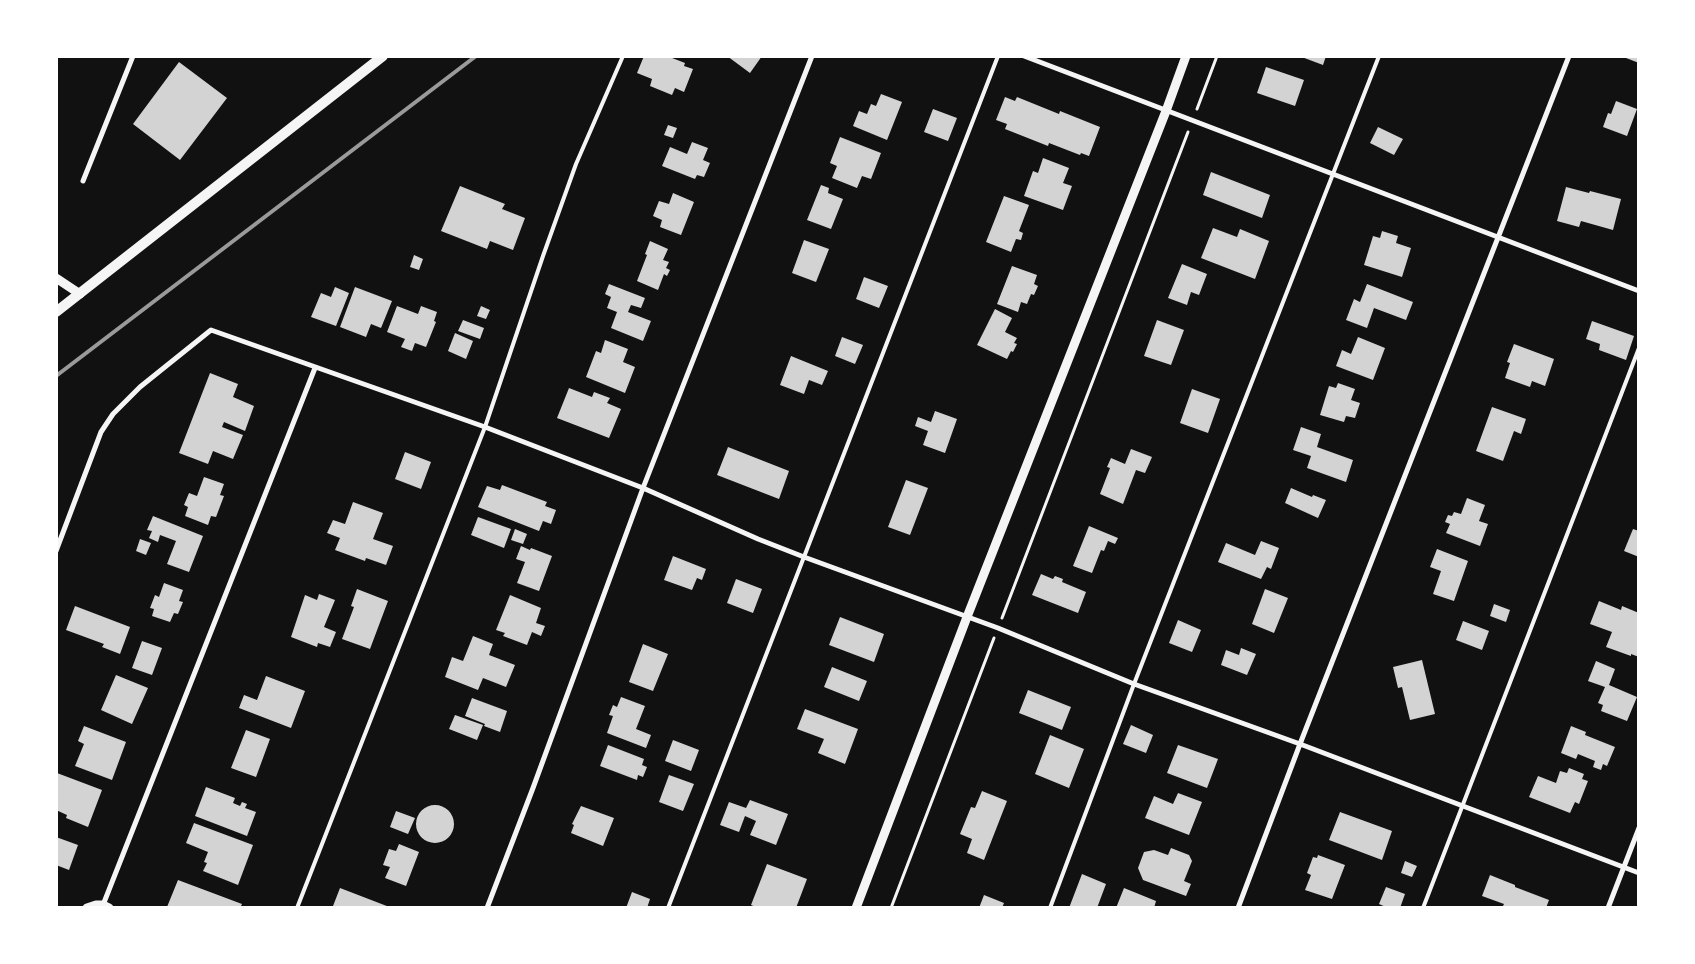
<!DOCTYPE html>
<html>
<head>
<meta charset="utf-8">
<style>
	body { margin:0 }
	#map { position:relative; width:1695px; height:964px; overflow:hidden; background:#111; font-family:Literata,serif }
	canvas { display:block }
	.frame { position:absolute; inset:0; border:58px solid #fff; pointer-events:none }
</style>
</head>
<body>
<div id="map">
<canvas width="1695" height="964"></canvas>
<div class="frame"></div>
</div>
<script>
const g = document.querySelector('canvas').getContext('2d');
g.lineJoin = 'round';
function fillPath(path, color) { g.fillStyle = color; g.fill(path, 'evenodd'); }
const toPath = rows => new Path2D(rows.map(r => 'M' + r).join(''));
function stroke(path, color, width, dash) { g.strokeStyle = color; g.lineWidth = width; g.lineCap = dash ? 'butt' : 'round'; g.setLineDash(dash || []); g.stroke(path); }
const building = toPath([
	[644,56,667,56,685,63,684,66,693,69,684,92,675,88,672,95,650,86,652,79,637,73],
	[727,56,762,56,750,73],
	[1299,56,1326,56,1323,65],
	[1626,56,1639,56,1639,63,1626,58],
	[179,62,227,98,180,160,133,124],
	[1266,67,1304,80,1295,106,1257,93],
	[881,94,902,102,887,140,853,126,859,111,867,114,871,104,876,106],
	[1005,97,1015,101,1017,97,1059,114,1060,111,1100,127,1089,156,1081,153,1080,155,1049,143,1048,146,1005,129,1007,124,996,120],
	[1616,101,1637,109,1627,136,1603,127,1608,113,1611,114],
	[933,109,957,118,948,141,924,132],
	[668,125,677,128,673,138,664,135],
	[1378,127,1403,139,1394,155,1370,143],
	[840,137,881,153,871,179,862,176,857,188,832,178,837,166,830,163],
	[692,142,708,148,703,160,710,163,704,177,697,175,695,179,662,166,670,147,687,154],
	[1043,158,1069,168,1063,183,1072,186,1063,210,1024,196,1033,171,1038,173],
	[1211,172,1270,195,1262,218,1203,195],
	[821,185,829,188,828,193,843,199,831,229,807,220],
	[460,186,505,204,502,209,525,218,513,250,490,241,487,249,441,231],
	[1566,187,1589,193,1590,191,1621,199,1613,230,1581,221,1579,227,1557,221],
	[673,193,694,202,681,235,660,227,662,220,653,216,659,201,669,204],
	[1004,196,1029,205,1019,231,1023,233,1021,240,1016,239,1011,252,986,242],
	[1213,228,1237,237,1240,229,1269,241,1255,279,1201,258],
	[1382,231,1398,236,1396,243,1411,248,1402,277,1364,265,1373,236,1380,238],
	[804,240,829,249,816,282,792,273],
	[650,241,668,249,663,260,669,262,666,268,670,270,667,276,664,274,658,290,637,281,647,255,645,254],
	[414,255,423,259,419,270,410,267],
	[1182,264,1207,274,1199,295,1191,292,1187,305,1168,298],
	[1012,266,1037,275,1034,284,1038,286,1034,295,1031,294,1027,304,1021,302,1018,312,997,304],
	[864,277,888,286,879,308,856,299],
	[609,284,645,298,641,308,631,305,628,312,651,321,643,341,611,328,617,312,607,308,611,297,605,294],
	[1367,284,1413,302,1406,320,1374,308,1367,328,1346,320,1354,299,1360,302],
	[335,287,349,293,336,326,311,317,321,293,331,297],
	[355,287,392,301,381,328,371,324,366,337,340,327],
	[397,306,418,314,421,306,437,312,434,321,436,322,426,347,415,343,412,351,401,347,405,339,387,332],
	[481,306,490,310,486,319,477,316],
	[995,309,1012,318,1005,332,1017,338,1014,343,1017,344,1013,352,1011,351,1007,359,977,345],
	[463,320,484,328,480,339,458,331],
	[1157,320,1184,330,1171,365,1144,356],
	[1592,321,1634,336,1626,360,1599,350,1600,344,1586,339],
	[455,333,473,341,466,359,448,351],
	[842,337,863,345,855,364,835,356],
	[1358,337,1385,348,1373,380,1336,366,1342,350,1351,354],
	[605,340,628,349,623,362,635,367,625,393,586,377,596,351,601,353],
	[1514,344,1554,359,1545,386,1532,381,1530,387,1505,378,1510,363,1507,362],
	[791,356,828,371,822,385,809,380,804,394,780,385],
	[210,373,238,384,233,397,254,406,245,431,224,422,222,427,243,435,233,459,213,451,208,464,179,453],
	[1338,383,1355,389,1351,400,1360,403,1355,418,1346,416,1344,422,1320,415,1329,386,1336,388],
	[569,388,592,397,594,392,610,398,607,403,621,409,609,438,557,418],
	[1192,389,1220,399,1208,433,1180,423],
	[1492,407,1526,419,1521,434,1514,431,1503,461,1476,451],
	[935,411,957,419,945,453,923,445,928,431,915,426,918,417,931,422],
	[1301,427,1321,434,1317,447,1353,460,1346,482,1307,468,1311,456,1293,450],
	[728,447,789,471,779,499,717,475],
	[1131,449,1152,457,1145,473,1136,470,1123,504,1100,494,1110,468,1107,467,1111,458,1125,464],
	[405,452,431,462,421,489,395,479],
	[204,477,224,484,220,495,224,496,216,517,211,516,208,525,185,516,188,507,184,505,189,493,197,496],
	[906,480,928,488,910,535,888,527],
	[502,485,547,502,545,506,556,510,551,524,543,521,539,531,478,507,487,486,500,490],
	[1291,488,1312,497,1313,495,1326,500,1318,518,1285,503],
	[1467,498,1485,505,1479,521,1488,524,1480,546,1446,533,1450,524,1445,522,1448,515,1452,516,1454,512,1461,514],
	[353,502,383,513,373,539,393,546,386,565,366,558,365,561,335,550,340,538,327,533,333,520,345,524],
	[153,516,203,536,189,572,167,564,176,541,160,535,158,542,149,538,152,531,147,530],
	[478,517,511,529,504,548,471,535],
	[1089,526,1118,538,1115,544,1108,541,1104,551,1101,550,1092,573,1073,566],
	[515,529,527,534,523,544,511,540],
	[1633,529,1639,531,1639,557,1624,551],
	[140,539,151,543,146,555,136,551],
	[1261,541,1279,548,1271,569,1267,567,1261,579,1218,562,1226,543,1255,555],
	[521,546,530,550,531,548,552,556,539,591,517,583,525,562,516,559],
	[1437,549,1468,561,1454,601,1433,594,1441,571,1430,567],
	[673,556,706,569,702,580,697,578,692,590,664,580],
	[1041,574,1053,579,1055,576,1063,579,1062,582,1086,592,1078,613,1032,595],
	[736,579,762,589,753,613,727,603],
	[164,583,183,590,179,601,183,602,178,614,174,613,170,622,152,616,154,609,150,608,155,595,159,597],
	[357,589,388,601,370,649,342,639,354,607,351,606],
	[1265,589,1288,598,1274,633,1252,624],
	[319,594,335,600,324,627,336,632,330,647,318,643,317,647,291,637,305,595,317,600],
	[510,595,541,608,536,623,545,626,541,636,532,632,527,645,503,636,505,633,496,630],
	[1599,601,1621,610,1622,606,1639,613,1639,635,1637,641,1639,642,1639,657,1631,654,1631,656,1606,647,1612,632,1590,624],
	[1494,604,1510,610,1506,622,1490,616],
	[75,606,130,627,120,654,102,647,104,644,66,630],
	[840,617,884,634,874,662,829,645],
	[1178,620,1201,630,1192,652,1169,643],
	[1463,621,1489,631,1482,650,1456,640],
	[473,636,493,644,489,655,515,665,506,687,483,678,478,690,445,677,452,657,463,661],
	[142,641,162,648,152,675,132,668],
	[643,644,668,654,653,691,629,682],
	[1241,648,1256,654,1247,675,1221,665,1226,650,1239,655],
	[1422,660,1435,714,1410,720,1402,687,1398,688,1393,667],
	[1596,661,1615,669,1609,685,1637,697,1627,721,1601,711,1603,705,1598,703,1605,687,1588,681],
	[832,667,867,681,859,701,824,687],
	[116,675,148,688,132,724,101,710],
	[266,676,305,691,291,728,239,708,244,695,257,700],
	[1028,690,1071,707,1062,730,1019,713],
	[621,697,645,706,636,729,651,735,646,748,607,733,613,716,609,715,613,705,617,707],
	[472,698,507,711,500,732,484,726,485,724,465,716],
	[805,709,858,729,845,764,818,753,824,739,797,729],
	[455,715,483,725,477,740,449,729],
	[1131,725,1153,735,1146,753,1123,744],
	[84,726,126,742,112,780,75,766,84,744,78,741],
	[1571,726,1586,732,1585,735,1615,747,1607,766,1603,764,1601,770,1593,767,1595,761,1578,754,1576,759,1561,753],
	[246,730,270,739,256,777,231,768],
	[1050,735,1084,749,1069,788,1035,774],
	[673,740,699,750,691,771,665,761],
	[608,745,644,759,642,765,647,767,643,777,638,775,637,780,600,766],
	[1178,745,1218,759,1207,788,1167,773],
	[1569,768,1584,774,1582,779,1588,781,1579,804,1575,802,1570,813,1529,797,1538,776,1556,783,1560,771,1567,773],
	[57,773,102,790,88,827,66,818,67,815,56,810],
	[669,775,694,784,683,811,659,802],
	[206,787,235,798,233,803,240,806,242,802,247,804,245,808,256,812,247,836,195,816],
	[982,791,1007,801,984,860,967,853,972,839,960,834,971,807,975,808],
	[1178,793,1202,802,1189,835,1145,818,1154,796,1173,804],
	[750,800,788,814,776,845,750,835,756,821,745,816,739,832,720,825,729,802,746,808],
	'416 824a19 19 0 1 1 38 0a19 19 0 1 1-38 0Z',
	[581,806,614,818,603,846,571,833,574,825,572,824],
	[396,811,415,818,408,834,390,827],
	[1340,812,1392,831,1382,860,1329,840],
	[194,823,253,845,238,885,203,871,207,863,204,862,208,852,186,843],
	[56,837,78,845,69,870,56,865],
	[399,844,419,852,406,886,385,878,390,867,383,865,389,849,396,851],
	[1171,848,1189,855,1192,861,1184,881,1191,884,1186,896,1143,880,1138,868,1144,852,1154,850,1168,855],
	[1318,855,1345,865,1332,899,1305,890,1311,875,1307,873,1313,857,1317,858],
	[1405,861,1417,866,1412,877,1401,873],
	[767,864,807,879,796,908,758,908,751,905],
	[1082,874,1106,884,1097,908,1069,908],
	[1490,875,1515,885,1515,887,1549,900,1546,908,1502,908,1504,904,1482,896],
	[178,880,242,904,240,908,167,907],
	[1386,887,1405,894,1400,908,1388,908,1379,904],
	[340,888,392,908,338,908,333,906],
	[1124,888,1156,901,1154,908,1116,908],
	[632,892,650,899,647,908,626,908],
	[984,895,1004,903,1002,908,979,908]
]);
const path = toPath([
	[1197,109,1217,56],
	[1002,618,1188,132],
	[891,908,994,638]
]);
const service = toPath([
	[297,908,485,427,543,256,576,164,623,56],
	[668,908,998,56],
	[1050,908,1134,684,1379,56],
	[1423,908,1639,348]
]);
const minor = toPath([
	[1024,56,1639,291],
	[83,181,133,56],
	[56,551,101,432,113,414,140,387,211,330,485,427,643,488,758,539,804,557,998,628,1134,684,1300,744,1639,873],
	[103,905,315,368],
	[487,908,533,788,643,488,812,56],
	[1238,908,1300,744,1569,56],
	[1608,908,1639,828]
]);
const tertiary = toPath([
	[56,278,80,294],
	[87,908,96,905,103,905,109,908],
	[856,908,967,617,1166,111,1186,56]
]);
const secondary = toPath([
	[56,312,383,56]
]);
const rail = toPath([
	[56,376,476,56]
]);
fillPath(building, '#d3d3d3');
stroke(path, '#f5f5f5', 3);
stroke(service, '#f5f5f5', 4);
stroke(minor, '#f5f5f5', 5);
stroke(tertiary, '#f5f5f5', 9);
stroke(secondary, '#f5f5f5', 10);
stroke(rail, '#9a9a9a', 4);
</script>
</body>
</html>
